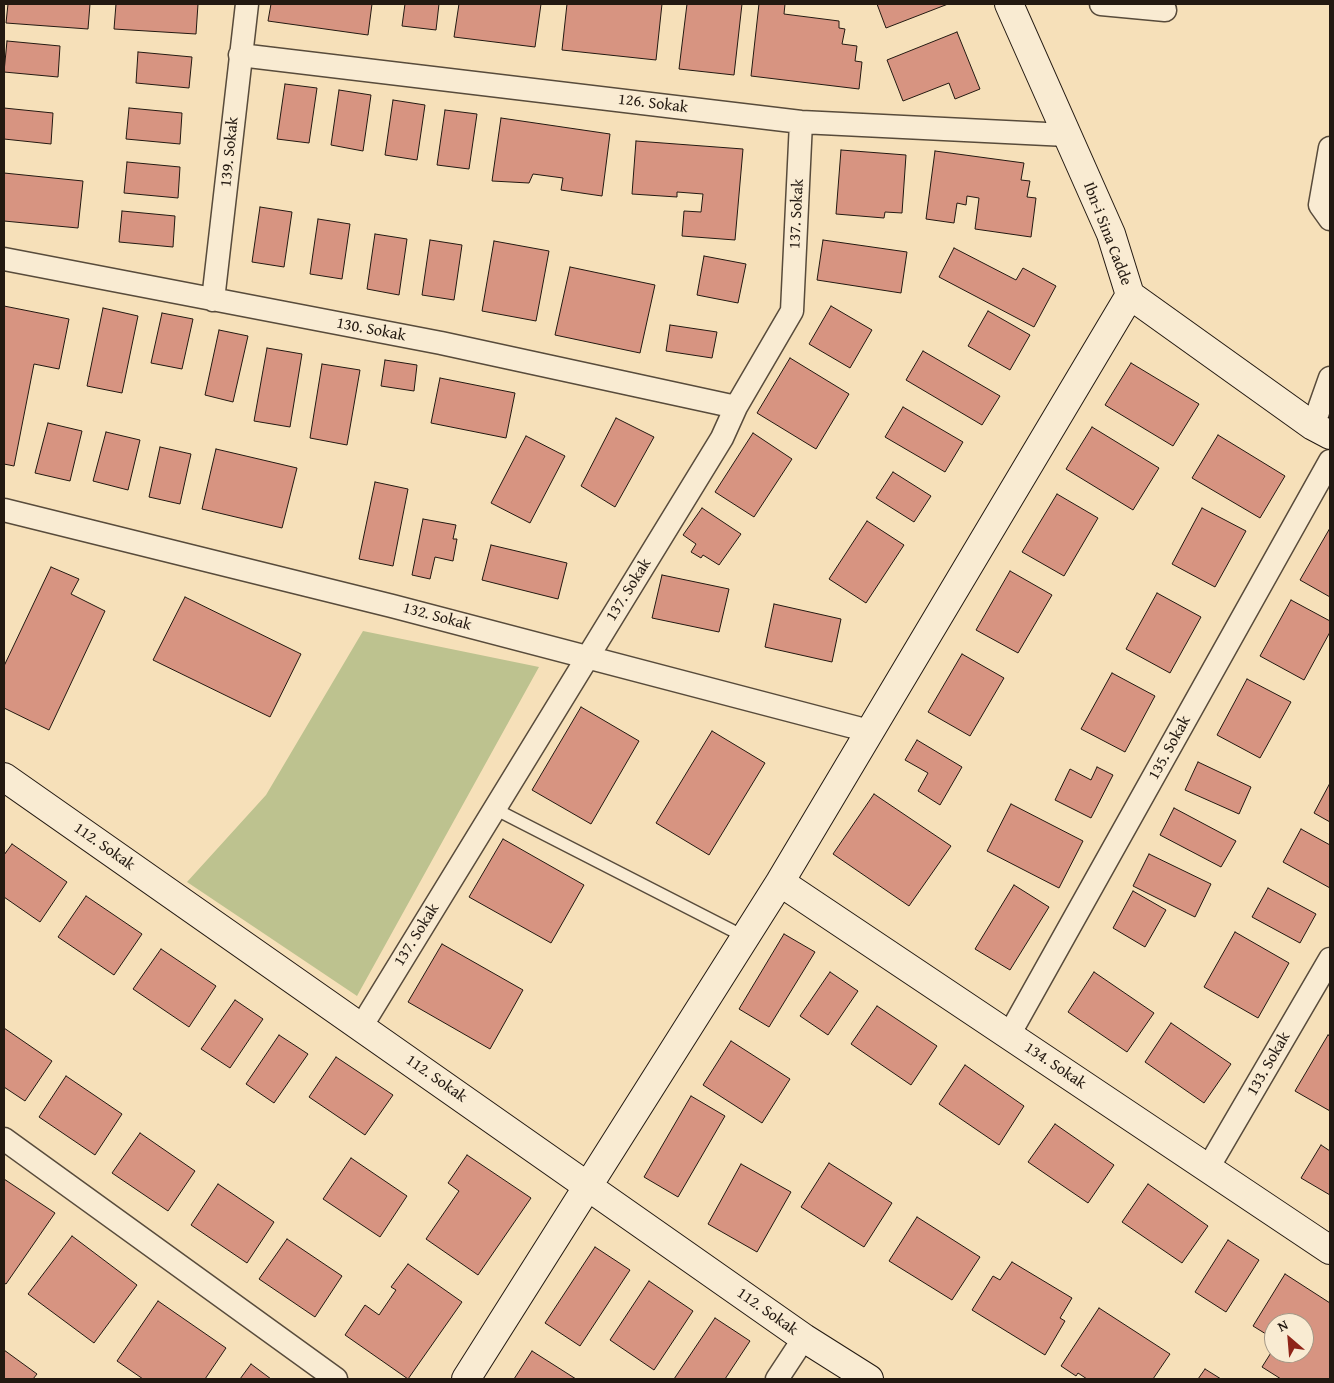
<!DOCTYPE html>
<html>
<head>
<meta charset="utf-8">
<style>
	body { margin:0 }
	#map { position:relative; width:1334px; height:1383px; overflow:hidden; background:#f6e0b9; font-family:"Gentium Book Plus",serif }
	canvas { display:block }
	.frame { position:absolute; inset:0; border:5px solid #231911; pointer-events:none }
	.north { position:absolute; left:1264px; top:1313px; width:50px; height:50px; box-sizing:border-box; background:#f9ebd2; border:1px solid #a39785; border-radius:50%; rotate:333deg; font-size:14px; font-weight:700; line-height:20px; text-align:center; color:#231911 }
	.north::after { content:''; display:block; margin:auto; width:18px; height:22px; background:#8f2418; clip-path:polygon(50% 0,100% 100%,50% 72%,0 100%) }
</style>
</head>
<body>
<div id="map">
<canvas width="1334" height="1383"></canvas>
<div class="frame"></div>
<div class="north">N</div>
</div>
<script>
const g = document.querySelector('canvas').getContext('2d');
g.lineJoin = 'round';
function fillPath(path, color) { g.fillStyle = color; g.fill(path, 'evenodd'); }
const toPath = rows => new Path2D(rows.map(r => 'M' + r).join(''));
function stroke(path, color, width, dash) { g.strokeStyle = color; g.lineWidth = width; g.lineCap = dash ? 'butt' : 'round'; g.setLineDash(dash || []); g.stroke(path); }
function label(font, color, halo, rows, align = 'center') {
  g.font = font + ' "Gentium Book Plus",serif'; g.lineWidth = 4; g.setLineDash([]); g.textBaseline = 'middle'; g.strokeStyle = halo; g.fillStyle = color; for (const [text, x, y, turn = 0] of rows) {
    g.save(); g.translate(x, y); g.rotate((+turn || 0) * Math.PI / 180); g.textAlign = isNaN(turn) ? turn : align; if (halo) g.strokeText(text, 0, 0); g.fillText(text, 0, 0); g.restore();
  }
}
const green = toPath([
	[363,631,539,667,357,996,187,882,266,795]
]);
const building = toPath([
	[8,4,90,4,88,29,6,23,8,4],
	[116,4,198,4,196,34,114,29,116,4],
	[271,4,372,4,368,35,268,21,271,4],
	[405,4,439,4,436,30,402,26,405,4],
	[459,4,541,4,535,47,454,37,459,4],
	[567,4,662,4,656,60,562,50,567,4],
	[687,4,742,4,734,75,679,69,687,4],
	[759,4,785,4,784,14,839,21,839,28,845,29,842,44,857,46,855,61,862,62,859,89,751,76,759,4],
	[877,4,948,4,886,28,877,4],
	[957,32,980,89,955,99,949,83,903,101,887,60,957,32],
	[7,41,60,46,58,77,4,72,7,41],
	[138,52,192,57,189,88,136,83,138,52],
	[285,84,317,88,309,143,277,139,285,84],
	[339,90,371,95,363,151,331,145,339,90],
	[393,100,425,105,417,160,385,155,393,100],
	[4,108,53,113,51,144,4,139,4,108],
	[129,108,182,113,180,144,126,139,129,108],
	[445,110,477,114,469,169,437,165,445,110],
	[501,118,610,134,602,196,561,190,563,178,533,174,529,183,492,181,501,118],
	[636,141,743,149,735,240,682,236,684,211,701,212,703,194,677,192,677,197,632,194,636,141],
	[841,150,906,155,902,213,885,212,884,218,836,214,841,150],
	[935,151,1024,163,1021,180,1030,181,1027,197,1036,198,1031,237,975,229,979,198,967,196,966,205,957,203,954,223,926,219,935,151],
	[127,162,180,167,178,198,124,193,127,162],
	[4,173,83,181,78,228,4,221,4,173],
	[260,207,292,212,284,267,252,262,260,207],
	[122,211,175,216,173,247,119,242,122,211],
	[318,219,350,224,342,279,310,274,318,219],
	[375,234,407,239,399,295,367,289,375,234],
	[430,240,462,245,454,300,422,295,430,240],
	[823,240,907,252,901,293,817,280,823,240],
	[494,241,549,251,536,321,482,311,494,241],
	[954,248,1016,280,1023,268,1056,286,1034,327,939,277,954,248],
	[704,256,746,264,738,303,697,295,704,256],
	[570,267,655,285,640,353,555,335,570,267],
	[4,306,69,319,59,369,34,364,14,466,4,464,4,306],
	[831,306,872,330,850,368,809,344,831,306],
	[103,308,138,316,122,393,87,386,103,308],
	[988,311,1030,335,1010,370,968,346,988,311],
	[162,313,193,319,182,369,151,363,162,313],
	[670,325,717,332,712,358,666,351,670,325],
	[219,330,248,336,233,402,205,395,219,330],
	[267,348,302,354,290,427,254,421,267,348],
	[923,351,1000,396,982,425,906,380,923,351],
	[790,358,849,394,816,449,757,413,790,358],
	[385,360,417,365,414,391,381,386,385,360],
	[1131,363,1199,404,1173,446,1105,405,1131,363],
	[322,364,360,370,347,445,310,438,322,364],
	[440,378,515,393,506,438,431,423,440,378],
	[903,407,963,442,945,472,885,437,903,407],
	[616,418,654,437,615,507,581,486,616,418],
	[48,423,82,431,70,481,35,473,48,423],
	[1092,427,1159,468,1133,510,1066,469,1092,427],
	[106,432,140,440,128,490,93,481,106,432],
	[753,433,792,459,754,517,715,492,753,433],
	[1218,435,1285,476,1260,518,1192,478,1218,435],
	[526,436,565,456,530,523,491,503,526,436],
	[160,447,191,454,180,504,149,497,160,447],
	[216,449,297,468,282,528,202,509,216,449],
	[893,472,931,496,914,522,876,498,893,472],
	[375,482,408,489,393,566,359,559,375,482],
	[1057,494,1098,518,1064,576,1022,552,1057,494],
	[702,508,741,534,719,565,703,555,701,558,691,552,696,544,683,535,702,508],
	[1202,508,1246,531,1215,587,1172,564,1202,508],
	[423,519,456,525,453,539,457,539,453,561,435,557,430,579,412,575,423,519],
	[867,521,904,545,866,603,829,579,867,521],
	[1330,528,1330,597,1300,580,1330,528],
	[491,545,567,563,558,599,482,580,491,545],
	[51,567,79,579,71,594,105,611,49,730,4,708,4,666,51,567],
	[1010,571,1052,595,1018,653,976,630,1010,571],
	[662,575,729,589,719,632,652,618,662,575],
	[1157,593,1201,617,1170,673,1126,649,1157,593],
	[185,597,301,654,270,717,153,660,185,597],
	[1291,600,1330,621,1330,632,1304,680,1260,656,1291,600],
	[774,604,841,619,832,662,765,647,774,604],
	[962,654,1004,678,970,736,928,712,962,654],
	[1112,673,1155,696,1125,752,1081,729,1112,673],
	[1247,679,1291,702,1260,758,1217,735,1247,679],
	[581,707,639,741,591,824,532,790,581,707],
	[712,731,765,763,709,855,656,823,712,731],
	[917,740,962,767,940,805,918,791,928,773,905,760,917,740],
	[1198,762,1251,787,1239,814,1185,790,1198,762],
	[1097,767,1113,775,1091,818,1055,800,1070,769,1091,780,1097,767],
	[1330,783,1330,822,1314,813,1330,783],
	[874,794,951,846,909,906,833,854,874,794],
	[1011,804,1083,841,1059,888,987,851,1011,804],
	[1174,808,1236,841,1221,867,1160,835,1174,808],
	[1301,829,1330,845,1330,888,1283,862,1301,829],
	[503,839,584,885,551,943,469,897,503,839],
	[12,844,67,882,40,922,4,897,4,855,12,844],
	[1149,854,1211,884,1195,917,1133,886,1149,854],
	[1014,885,1049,907,1010,970,975,949,1014,885],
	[1268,888,1316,914,1300,943,1252,917,1268,888],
	[1133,891,1166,910,1145,947,1113,928,1133,891],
	[86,896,142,934,114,975,58,937,86,896],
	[1235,932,1289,963,1258,1018,1204,987,1235,932],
	[784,934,815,952,769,1027,739,1009,784,934],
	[442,944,523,990,490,1049,408,1002,442,944],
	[161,949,216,986,189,1027,133,989,161,949],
	[830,972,858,991,828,1035,800,1016,830,972],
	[1094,972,1154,1013,1127,1052,1068,1012,1094,972],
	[235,1000,263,1019,230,1068,201,1049,235,1000],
	[877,1006,937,1046,911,1085,851,1044,877,1006],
	[1171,1023,1231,1064,1204,1103,1145,1062,1171,1023],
	[4,1028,52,1061,25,1101,4,1087,4,1028],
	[279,1035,308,1054,274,1103,246,1084,279,1035],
	[1328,1035,1330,1036,1330,1111,1295,1091,1328,1035],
	[731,1041,790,1079,762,1123,703,1085,731,1041],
	[336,1057,393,1095,365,1135,309,1097,336,1057],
	[965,1065,1024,1106,999,1145,939,1104,965,1065],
	[66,1076,122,1114,95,1155,39,1117,66,1076],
	[691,1096,725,1116,678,1197,644,1177,691,1096],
	[1055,1124,1114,1165,1088,1203,1028,1162,1055,1124],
	[140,1133,195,1171,168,1211,112,1173,140,1133],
	[1321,1145,1330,1151,1330,1195,1301,1178,1321,1145],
	[467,1155,531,1198,478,1275,426,1239,459,1191,448,1183,467,1155],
	[351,1158,407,1196,380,1237,323,1199,351,1158],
	[829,1163,892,1203,864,1247,801,1207,829,1163],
	[741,1164,791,1192,757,1252,708,1224,741,1164],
	[4,1179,55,1213,6,1284,4,1283,4,1179],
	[218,1184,274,1222,247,1263,191,1225,218,1184],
	[1148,1184,1208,1226,1182,1263,1122,1222,1148,1184],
	[917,1217,980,1257,952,1300,889,1261,917,1217],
	[72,1236,137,1285,94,1343,28,1294,72,1236],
	[287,1239,342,1276,315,1317,259,1279,287,1239],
	[1228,1240,1259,1260,1226,1312,1195,1292,1228,1240],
	[595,1247,630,1270,580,1346,545,1323,595,1247],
	[1012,1262,1072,1298,1060,1318,1065,1321,1045,1355,972,1310,993,1276,1000,1280,1012,1262],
	[408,1264,462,1302,408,1379,345,1335,365,1305,379,1315,396,1290,391,1287,408,1264],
	[1285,1274,1330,1303,1330,1379,1281,1379,1262,1367,1274,1348,1274,1353,1304,1353,1304,1323,1274,1323,1274,1339,1253,1326,1285,1274],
	[649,1281,693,1311,654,1370,610,1340,649,1281],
	[158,1301,226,1348,205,1379,143,1379,117,1361,158,1301],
	[1099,1308,1170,1354,1153,1379,1087,1379,1078,1373,1076,1376,1061,1366,1099,1308],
	[715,1318,750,1341,725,1379,674,1379,715,1318],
	[4,1350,37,1374,33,1379,4,1379,4,1350],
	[532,1351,576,1379,514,1379,532,1351],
	[251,1364,271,1379,240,1379,251,1364],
	[1205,1369,1221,1379,1198,1379,1205,1369]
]);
const lane = toPath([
	[495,809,745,937]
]);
const street = toPath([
	[1101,4,1165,10],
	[240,55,801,122,1067,135],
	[1330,148,1320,205,1330,219],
	[4,259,441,343,736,407],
	[213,300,247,4],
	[1313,426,1330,378],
	[4,510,392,606,869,731],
	[361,1027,722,438,736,407,792,311,801,122],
	[1009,1035,1330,461],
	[4,1139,336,1379],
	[1208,1168,1330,959],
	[777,1379,804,1338]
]);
const secondary = toPath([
	[1009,4,1111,234,1130,295,1313,426,1330,435],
	[4,777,804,1338,869,1379],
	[780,882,1330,1250],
	[466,1379,780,882,1130,295]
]);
const streetNames = [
	["126. Sokak",653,104,7],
	["139. Sokak",230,152,-84],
	["137. Sokak",797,214,-87],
	["Ibn-i Sina Cadde",1107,234,69],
	["130. Sokak",371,330,11],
	["137. Sokak",629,590,-58],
	["132. Sokak",437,617,15],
	["135. Sokak",1170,748,-61],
	["112. Sokak",104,847,35],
	["137. Sokak",417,935,-58],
	["133. Sokak",1269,1064,-60],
	["134. Sokak",1055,1066,34],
	["112. Sokak",436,1079,35],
	["112. Sokak",767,1312,35]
];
fillPath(green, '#bdc28f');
fillPath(building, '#d79481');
stroke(building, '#231911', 1);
stroke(lane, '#584b3b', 14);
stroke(street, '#584b3b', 25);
stroke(secondary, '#231911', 30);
stroke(lane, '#f9ebd2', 11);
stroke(street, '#f9ebd2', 22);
stroke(secondary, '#f9ebd2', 28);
label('16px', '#231911', '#f9ebd2', streetNames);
</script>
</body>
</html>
